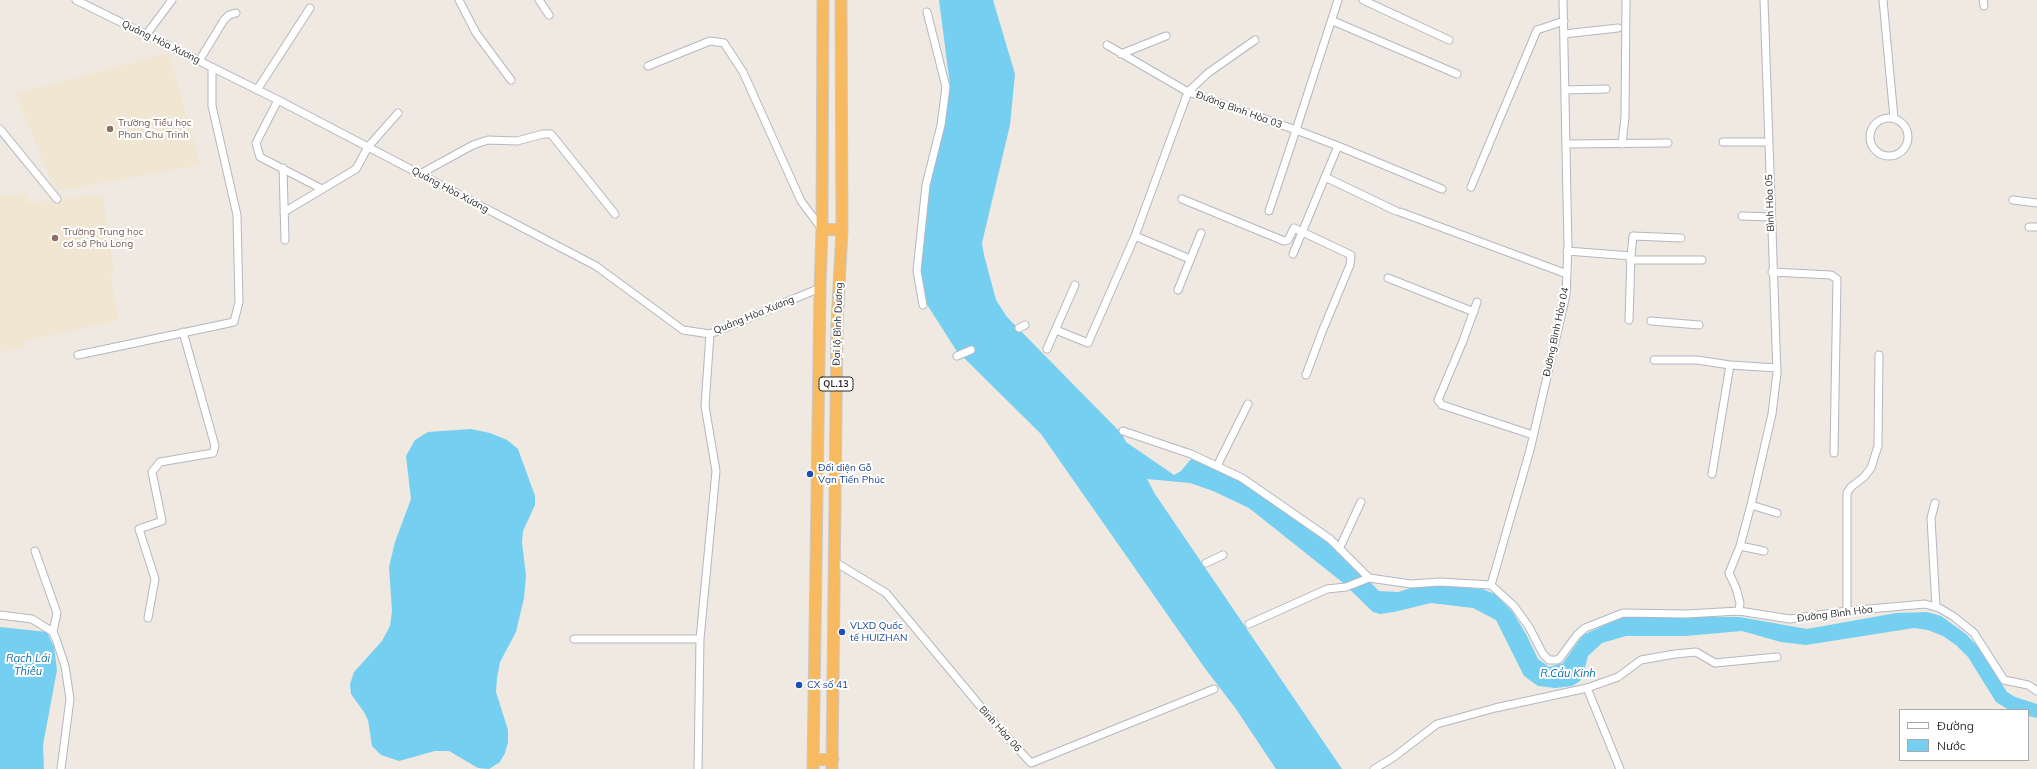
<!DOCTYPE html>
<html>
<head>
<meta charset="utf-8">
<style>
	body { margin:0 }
	#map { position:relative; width:2037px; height:769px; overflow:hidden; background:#efe9e1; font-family:Mulish,sans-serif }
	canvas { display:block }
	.legend { position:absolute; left:1899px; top:709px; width:130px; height:52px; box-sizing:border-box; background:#fff; border:1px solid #ababab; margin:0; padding:5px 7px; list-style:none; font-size:12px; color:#2e2e2e }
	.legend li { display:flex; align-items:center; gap:8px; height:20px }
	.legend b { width:20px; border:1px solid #ababab }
</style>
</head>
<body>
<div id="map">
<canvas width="2037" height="769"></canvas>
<ul class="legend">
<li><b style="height:5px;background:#fff"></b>Đường</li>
<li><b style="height:11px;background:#75cff0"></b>Nước</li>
</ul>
</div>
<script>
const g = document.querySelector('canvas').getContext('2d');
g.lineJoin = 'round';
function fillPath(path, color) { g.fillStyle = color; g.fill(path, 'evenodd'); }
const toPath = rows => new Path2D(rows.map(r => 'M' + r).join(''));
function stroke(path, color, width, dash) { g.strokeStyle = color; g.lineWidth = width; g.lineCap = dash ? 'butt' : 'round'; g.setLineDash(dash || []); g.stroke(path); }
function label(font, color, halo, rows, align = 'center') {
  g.font = font + ' Mulish,sans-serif'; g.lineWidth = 4; g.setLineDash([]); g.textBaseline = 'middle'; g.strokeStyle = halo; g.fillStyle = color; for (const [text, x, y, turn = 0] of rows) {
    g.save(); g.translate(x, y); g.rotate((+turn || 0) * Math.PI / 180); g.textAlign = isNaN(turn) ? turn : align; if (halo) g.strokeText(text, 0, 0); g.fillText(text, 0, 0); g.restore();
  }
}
const education = toPath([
	[169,53,200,165,56,191,15,94],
	[26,193,28,203,103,194,114,274,110,275,119,320,24,341,24,347,0,352,0,196]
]);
const water = toPath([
	[939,0,993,0,1015,74,1010,125,982,243,984,255,996,300,1007,317,1122,434,1126,442,1174,475,1181,471,1191,459,1241,481,1338,550,1379,591,1398,592,1417,586,1450,586,1482,589,1495,594,1512,611,1526,634,1538,659,1549,667,1563,663,1583,635,1624,616,1740,617,1807,629,1896,613,1927,612,1941,616,1966,634,1978,647,2007,692,2015,697,2037,704,2037,718,2028,716,2028,710,2009,710,1996,702,1968,657,1956,645,1943,636,1928,630,1914,628,1806,645,1781,642,1742,631,1685,636,1626,636,1602,643,1588,656,1583,675,1580,681,1572,686,1555,688,1538,686,1524,676,1496,620,1473,608,1431,603,1394,612,1380,614,1373,612,1342,582,1249,508,1213,491,1190,483,1147,479,1155,494,1342,769,1276,769,1236,709,1204,667,1041,434,956,350,926,303,921,271,929,183,945,125,950,85],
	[471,429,490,433,507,440,518,449,535,496,535,505,523,531,522,542,526,576,524,598,516,632,500,662,497,678,496,692,508,730,508,742,505,753,500,762,489,769,478,768,449,751,435,751,399,761,381,755,372,746,368,720,364,712,351,694,350,684,354,672,382,641,390,626,392,611,389,567,395,542,411,499,406,456,415,440,428,432],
	[0,627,47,632,54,647,57,670,43,745,44,769,0,769]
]);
const minor = toPath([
	[76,0,278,100,596,266,683,330,710,334,820,288],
	[459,0,476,33,511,80],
	[539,0,549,15],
	[1363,0,1449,40],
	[1764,0,1777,373,1772,414,1751,505,1740,546,1729,573,1736,588,1740,603,1739,611,1790,619,1847,611,1925,604,1939,608,1953,616,1974,633,2004,680,2028,685,2037,691],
	[1883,0,1894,118],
	[1983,0,1984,6],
	[1333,21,1457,74],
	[1564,34,1618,28],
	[146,35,172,0],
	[1107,45,1188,92,1296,130,1338,0],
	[1121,54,1166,36],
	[199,61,224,20,229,15,236,13],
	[648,66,710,41,724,43,743,72,801,201,822,229],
	[257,90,310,8],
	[1565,90,1606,89],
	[278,100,256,143,260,157,322,189],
	'1870 137a19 19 0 1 1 38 0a19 19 0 1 1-38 0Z',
	[0,129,57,199],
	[1723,142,1769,142],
	[1566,144,1668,143],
	[1622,144,1625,117,1626,0],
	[1338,146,1442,189],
	[283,168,285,240],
	[420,174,473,145,488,140,517,141,543,134,551,134,615,214],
	[1325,177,1396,211],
	[1471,187,1537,30,1564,21],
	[1182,199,1284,241,1288,240,1294,228,1351,255,1350,265,1322,332,1306,375],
	[2013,200,2037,203],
	[1269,211,1296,130,1338,146,1293,254],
	[284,212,356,169,368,147,398,113],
	[1400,212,1567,274],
	[1742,216,1771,217],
	[2029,227,2037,227],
	[1135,236,1190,259],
	[1567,251,1631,256,1629,320],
	[1631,256,1633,236,1681,238],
	[1630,260,1702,260],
	[1772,272,1831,275,1837,279,1834,453],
	[1388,278,1474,312],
	[1178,290,1201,233],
	[1477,302,1463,341,1438,400,1442,405,1533,435],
	[923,305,917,271,926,185,941,125,946,87,927,12],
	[1651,321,1699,325],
	[1019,328,1025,325],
	[1056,330,1088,343,1135,236,1188,92,1208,73,1255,40],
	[1047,349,1075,285],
	[78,355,234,322,239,302,237,215,212,106,212,67],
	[957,356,971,350],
	[1654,360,1697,360,1730,365,1777,368],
	[1123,431,1191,454,1242,478,1330,539,1369,578,1411,584,1440,582,1491,585,1514,606,1529,627,1543,654,1549,660,1557,660,1560,658,1577,635,1585,628,1623,613,1686,614,1739,611],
	[1217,466,1248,404],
	[1712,474,1730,365],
	[1935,503,1931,518,1936,607],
	[1751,505,1777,513],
	[1740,546,1764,551],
	[1340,547,1361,502],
	[35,551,57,613,53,632],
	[835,562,886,593,996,725,1031,763,1214,689],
	[1206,563,1223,555],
	[1491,585,1530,450,1566,295,1568,247,1563,0],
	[1847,611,1847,493,1851,487,1864,477,1871,468,1878,446,1879,355],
	[0,615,32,619,53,632,56,639,65,666,70,699,61,769],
	[148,618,155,579,139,529,162,521,152,472,160,462,213,453,215,446,183,332],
	[1249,624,1327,589,1346,587,1369,578],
	[574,639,700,639],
	[698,769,700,639,716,471,705,406,710,334],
	[1374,769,1394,757,1437,724,1495,708,1587,688],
	[1620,769,1587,688,1618,677,1641,660,1675,654,1696,652,1715,663,1777,657]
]);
const trunk = toPath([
	[822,229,842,230],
	[813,760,833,759],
	[813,769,820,288,822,229,823,0],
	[832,769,837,324,842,230,841,0]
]);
const markers = [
	[110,129,4,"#8d6e63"],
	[55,238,4,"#8d6e63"],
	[810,474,4,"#1a4fb4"],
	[842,632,4,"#1a4fb4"],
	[799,685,4,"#1a4fb4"]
];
const shields = [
	[836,384,34]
];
const shieldNames = [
	["QL.13",836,384]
];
const streetNames = [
	["Quảng Hòa Xương",161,42,26],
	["Đường Bình Hòa 03",1239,110,20],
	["Quảng Hòa Xương",450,190,28],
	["Bình Hòa 05",1770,203,-92],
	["Quảng Hòa Xương",754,315,-22],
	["Đại lộ Bình Dương",838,324,-88],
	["Đường Bình Hòa 04",1556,332,-78],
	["Đường Bình Hòa",1835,614,-7],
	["Bình Hòa 06",1000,729,48]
];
const educationNames = [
	["Trường Tiểu học",118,123],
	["Phan Chu Trinh",118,135],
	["Trường Trung học",63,232],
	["cơ sở Phú Long",63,244]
];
const transitNames = [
	["Đối diện Gỗ",818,468],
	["Vạn Tiến Phúc",818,480],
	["VLXD Quốc",850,626],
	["tế HUIZHAN",850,638],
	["CX số 41",807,685]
];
const waterNames = [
	["Rạch Lái",28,659],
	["Thiêu",28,672],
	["R.Cầu Kinh",1568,674]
];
fillPath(education, '#f0e6d1');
fillPath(water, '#75cff0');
stroke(minor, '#b4b7c1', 9);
stroke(trunk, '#c9c9c9', 13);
stroke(minor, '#fff', 7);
stroke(trunk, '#f8ba60', 11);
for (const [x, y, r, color] of markers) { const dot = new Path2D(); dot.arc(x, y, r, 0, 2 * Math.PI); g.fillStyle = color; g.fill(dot); stroke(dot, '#fff', 1.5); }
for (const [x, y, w] of shields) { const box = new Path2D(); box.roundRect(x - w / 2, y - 7, w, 14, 3); g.fillStyle = '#fff'; g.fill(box); stroke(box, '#2e2e2e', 1); }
label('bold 9px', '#2e2e2e', null, shieldNames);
label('10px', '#2e2e2e', '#fff', streetNames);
label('10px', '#785e54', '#fff', educationNames, 'left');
label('10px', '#164399', '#fff', transitNames, 'left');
label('italic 11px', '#0d6fa3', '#fff', waterNames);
</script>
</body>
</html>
